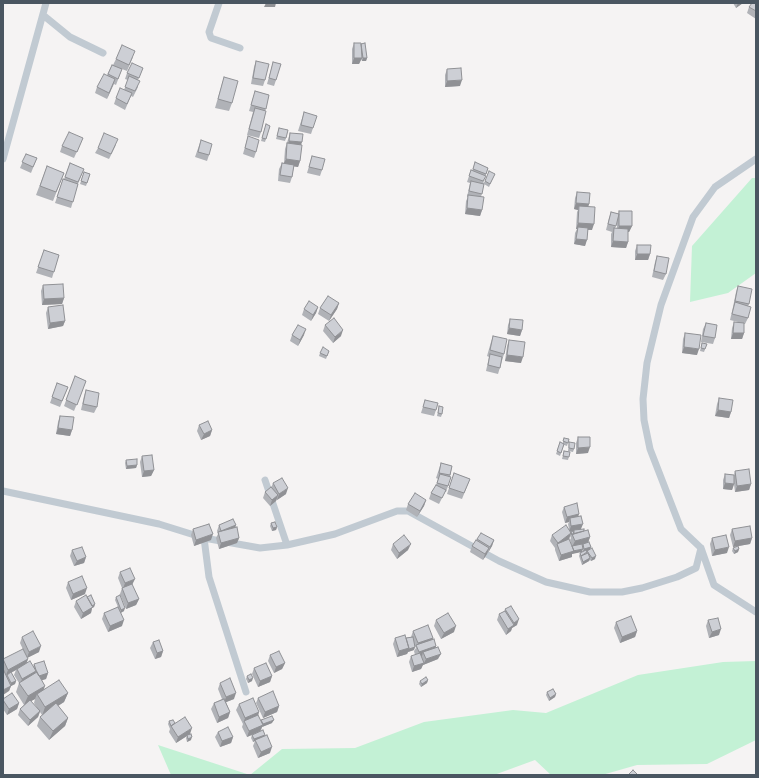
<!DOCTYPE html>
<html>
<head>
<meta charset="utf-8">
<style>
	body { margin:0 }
	#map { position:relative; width:759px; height:778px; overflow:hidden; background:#f5f3f3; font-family:"PT Sans",sans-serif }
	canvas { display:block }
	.frame { position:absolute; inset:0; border:4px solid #4a5661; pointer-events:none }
</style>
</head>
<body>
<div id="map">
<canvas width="759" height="778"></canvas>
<div class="frame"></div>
</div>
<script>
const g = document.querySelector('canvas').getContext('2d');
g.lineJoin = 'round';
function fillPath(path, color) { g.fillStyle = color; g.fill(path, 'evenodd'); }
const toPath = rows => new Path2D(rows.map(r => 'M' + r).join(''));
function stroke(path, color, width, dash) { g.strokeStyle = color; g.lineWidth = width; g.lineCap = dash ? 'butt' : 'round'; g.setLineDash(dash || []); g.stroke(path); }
const green = toPath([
	[752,178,756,178,756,273,728,293,690,302,692,246],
	[756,661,756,740,707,764,637,765,602,775,551,775,535,760,494,775,171,775,158,745,250,775,282,749,355,748,424,722,513,710,546,713,638,675,723,662]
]);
const minor = toPath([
	[219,3,209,32,211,38,240,48],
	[43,15,70,37,103,53],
	[3,159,46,3],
	[756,159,715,187,693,217,661,305,647,363,643,399,644,420,650,449,681,529,701,548,714,585,756,612],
	[265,480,287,545],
	[3,491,159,524,204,538,260,548,287,545,335,534,397,511,408,511,499,561,546,582,590,592,622,592,642,588,677,577,696,568,701,548],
	[204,538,209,577,246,692]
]);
const wall = toPath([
	[733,3,743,3,736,8],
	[756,3,756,19,747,13,749,7],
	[354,43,367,58,366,61,362,61,361,59,359,64,352,64,352,49],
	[133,57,127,71,122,69,116,85,114,84,107,99,95,93,97,87,107,75,112,65,113,65,116,59],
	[256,61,265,80,263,86,251,84,254,67],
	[273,62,276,80,274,86,267,84],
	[143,68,138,80,138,87,133,97,131,96,125,110,114,104,116,98,124,90,128,80,125,79,127,73],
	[447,69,460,86,445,87,445,75],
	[224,77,232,103,229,111,215,108],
	[255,91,269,95,265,111,261,132,259,138,247,135,253,112,249,111],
	[304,112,313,128,311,134,298,131],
	[266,124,270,126,265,142,261,141],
	[279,128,286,138,285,141,276,139],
	[290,133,301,145,300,161,298,167,294,166,292,177,290,183,278,181,279,169,282,163,284,163,285,149],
	[248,136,256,152,254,158,243,154],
	[83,138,74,158,60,152,62,146],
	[201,140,209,155,207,161,195,157],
	[116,145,109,159,95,153,98,148],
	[26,154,37,158,31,173,20,168],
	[312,156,322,170,320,176,307,173],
	[475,162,488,168,483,184,485,181,495,174,489,187,484,184,481,197,482,210,480,216,465,214,466,201,468,197,467,197,470,183,467,182,471,170,472,171],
	[70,163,84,169,78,184,71,208,55,203,63,179,64,179],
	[47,166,64,173,53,201,36,195],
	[84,172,90,174,86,186,80,184],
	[577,192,589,204,588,207,592,230,588,230,585,246,574,244,575,233,577,229,576,229,577,212,578,210,574,209,575,198],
	[619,211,632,226,629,232,628,232,628,242,626,248,611,247,611,234,612,232,606,230,609,218,611,212,618,214],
	[617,220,617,228,615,228,616,226],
	[637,245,650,254,648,260,635,260,635,251],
	[44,250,59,255,52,278,36,273],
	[657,256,666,274,663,280,652,277,655,262],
	[43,285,64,298,62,304,42,305,41,291],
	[738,286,749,304,748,306,748,318,745,324,744,324,744,333,742,339,731,339,732,328,734,322,738,322,730,320,733,307,736,292],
	[339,303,337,309,329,321,318,314,320,308],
	[48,307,65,321,63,326,48,329,46,313],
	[318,307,316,313,311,321,302,315,304,309],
	[510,319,522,330,520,336,507,334,508,325],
	[706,323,715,338,713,344,701,342,703,329],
	[325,325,341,336,333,343,323,331],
	[685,333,697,355,682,353,683,339],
	[292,335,304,335,298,346,290,341],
	[493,336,504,354,498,374,486,371,489,357,487,356,491,342],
	[509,340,521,363,505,361,507,346],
	[702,343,707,344,704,352,700,351],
	[329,351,326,359,319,356,320,353],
	[75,376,86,381,74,411,64,406],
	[57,383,68,387,60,407,50,403],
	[86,390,97,407,94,413,81,410,84,396],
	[719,398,731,412,729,418,715,416,717,404],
	[425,400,436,410,434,416,421,413],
	[439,406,442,414,441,417,437,416],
	[60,416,72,430,70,436,56,434,58,422],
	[199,425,212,430,210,436,201,440,197,431],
	[578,437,588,453,576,454,576,443],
	[569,439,567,446,564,445,560,456,556,454,560,442,563,443,563,441],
	[569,442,574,449,573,452,568,451],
	[564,451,570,452,568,460,562,459],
	[142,456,154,470,151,476,142,477,140,462],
	[126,460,137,465,136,468,126,469,125,463],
	[441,463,452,466,450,477,448,486,446,492,445,492,439,504,429,499,431,493,436,485,438,479,436,478],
	[735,471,751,484,749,490,735,492,734,484,732,490,723,489,723,480,725,474,734,475],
	[454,473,470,479,462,499,447,494],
	[273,483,286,494,277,500,277,499,276,501,270,506,263,498,265,492,271,488],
	[426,500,424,506,417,517,406,510,408,504],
	[564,507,579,514,578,516,581,529,584,531,590,537,588,542,591,547,590,549,595,559,591,561,590,560,589,561,582,565,579,556,580,553,583,551,583,550,572,554,572,557,559,561,555,550,555,548,550,541,552,535,569,529,568,524,569,522,565,523,562,512],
	[570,536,571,538,570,540,572,547,568,539,569,539],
	[271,523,277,527,276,530,272,531,270,526],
	[219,525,236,525,235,528,239,538,237,543,219,549,216,538,218,534,217,531],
	[193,529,211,540,194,546,191,535],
	[732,529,752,538,750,544,733,547,730,535],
	[712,538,727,553,712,556,710,544],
	[477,539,494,540,492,546,483,560,470,552,472,546],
	[393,544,408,550,397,559,391,550],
	[733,548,739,549,738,552,734,554,732,551],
	[72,550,86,557,84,563,74,566,70,556],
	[120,572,139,599,136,605,126,609,120,594,122,588,118,578],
	[68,582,85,594,71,600,66,588],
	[87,597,95,604,94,607,92,608,91,613,81,619,74,607,76,601],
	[116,597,124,611,121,613,122,626,108,632,102,619,104,613,118,607,115,600],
	[505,609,517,625,512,628,511,631,506,635,497,620,499,614,505,611],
	[436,620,454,632,441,639,434,626],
	[708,620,719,635,709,638,706,626],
	[616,622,637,631,635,637,620,643,614,628],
	[413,631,433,638,432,640,436,646,436,648,438,659,423,665,423,664,421,669,412,672,409,662,411,656,415,655,414,651,416,648,415,646,414,650,408,652,407,654,397,657,393,644,395,638,406,638,411,637],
	[22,637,39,652,27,658,20,643],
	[153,642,163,651,161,657,155,659,150,648],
	[270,655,285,663,282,669,274,673,268,661],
	[3,659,28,659,26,663,33,667,34,664,48,673,46,679,42,680,44,689,68,693,64,702,58,706,68,718,65,726,49,740,37,726,40,717,42,715,40,712,38,717,28,726,18,715,20,709,24,705,16,692,19,683,14,675,16,670,11,673,16,681,15,684,11,686,9,691,3,670],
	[35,699,34,703,37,708,31,701],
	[254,668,272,676,270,682,258,687,252,674],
	[247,676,252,681,248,683,246,679],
	[428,680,427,683,421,687,419,684,420,681],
	[220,683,234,699,226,702,230,712,228,718,217,723,211,709,214,703,222,699,218,689],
	[547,692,556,694,555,697,549,701,546,695],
	[258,698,279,706,277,712,263,718,256,703],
	[3,699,19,703,17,709,7,715,3,709],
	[239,704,259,712,258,715,261,722,261,720,272,723,262,727,261,731,264,736,270,753,258,758,253,746,255,741,253,742,251,738,252,735,247,737,242,727,243,724,236,710],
	[169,721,175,723,190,734,189,735,191,740,187,742,186,738,187,736,176,743,169,732,170,729,168,724],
	[218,732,233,737,231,743,220,747,215,737]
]);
const shadedWall = toPath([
	[266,3,276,3,275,7,264,7],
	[738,3,743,3,736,8],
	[354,58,362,58,359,64,352,64],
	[363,58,367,58,366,61,362,61],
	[115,79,113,85,107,99,109,93],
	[462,80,460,86,445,87,447,81],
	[289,141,302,142,300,148,287,146],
	[286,159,300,161,298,167,283,165],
	[576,203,589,204,587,210,579,206,578,210,574,209],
	[467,208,482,210,480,216,465,214],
	[578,223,594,224,592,230,577,229,578,227,577,229,576,229],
	[619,226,632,226,629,232,617,232],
	[576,239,587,240,585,246,574,244],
	[613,241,628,242,626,248,611,247],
	[637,254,650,254,648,260,635,260],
	[64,298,62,304,42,305,44,299],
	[339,303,337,309,329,321,331,315],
	[318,307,316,313,311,321,313,315],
	[65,321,63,326,48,329,50,323],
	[509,328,522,330,520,336,507,334],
	[306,329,304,335,298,346,300,340],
	[343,330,341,336,333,343,335,337],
	[733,333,744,333,742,339,731,339],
	[684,347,699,349,697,355,682,353],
	[507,355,523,357,521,363,505,361],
	[718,410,731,412,729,418,715,416],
	[58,428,72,430,70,436,56,434],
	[212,430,210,436,201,440,204,434],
	[590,447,588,453,576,454,578,448],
	[137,465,136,468,126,469,127,466],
	[154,470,151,476,142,477,144,471],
	[725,483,734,484,732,490,723,489],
	[751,484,749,490,735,492,737,486],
	[288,488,286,494,277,500,279,494],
	[278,495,276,501,270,506,272,500],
	[426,500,424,506,417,517,420,511],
	[579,514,577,520,570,518,569,522,565,523,567,517],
	[583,524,581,529,569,532,571,526],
	[236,525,234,531,219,537,221,531],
	[277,527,276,530,272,531,273,528],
	[571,533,569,539,558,547,557,544,558,543],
	[213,534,211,540,194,546,196,540],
	[590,537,588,543,572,547,575,541],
	[239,538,237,543,219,549,221,543],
	[752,538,750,544,733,547,735,541],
	[494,540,492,546,488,553,490,547],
	[411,544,408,550,397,559,399,553],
	[591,547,590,550,583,552,584,549],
	[729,547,727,553,712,556,715,550],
	[489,548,487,554,483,560,485,554],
	[583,549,582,552,572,554,572,557,559,561,561,555,574,551],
	[739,549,738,552,734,554,735,551],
	[596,556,595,559,591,561,592,558],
	[86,557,84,563,74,566,77,561],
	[590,558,589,561,582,565,583,562],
	[135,579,132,585,123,589,125,583],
	[87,588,85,594,71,600,73,594],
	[139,599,136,605,126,609,128,603],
	[95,604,94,607,92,608,91,613,81,619,83,613,91,606],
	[125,608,124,611,120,613,121,610],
	[519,619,517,625,512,628,511,631,506,635,508,629,513,625,514,623],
	[124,620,122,626,108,632,110,626],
	[456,626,454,632,441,639,444,633],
	[721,629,719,635,709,638,712,632],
	[637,631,635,637,620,643,622,637],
	[433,638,431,644,417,647,418,643],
	[41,646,39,652,27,658,29,652],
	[436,646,434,652,423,652,422,656,417,658,419,652],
	[415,647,414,650,408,652,407,654,397,657,399,651,409,648],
	[163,651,161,657,155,659,157,653],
	[441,654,438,659,423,665,426,659],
	[28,659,26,665,17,669,16,670,6,675,8,670],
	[285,663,282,669,274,673,276,667],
	[424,663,421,669,412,672,414,666],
	[36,671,34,677,20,685,22,679],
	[48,673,46,679,36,682,38,676],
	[272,676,270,682,258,687,260,681],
	[253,678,252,681,248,683,249,680],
	[428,680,427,683,421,687,422,684],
	[16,681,15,684,11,686,9,691,3,695,3,690,10,686,11,683],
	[45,686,42,695,37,694,35,699,24,705,28,696],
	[68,693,64,702,42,716,45,707],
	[236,693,234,699,224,703,226,697],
	[556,694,555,697,549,701,550,698],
	[19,703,17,709,7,715,9,709],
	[279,706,277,712,263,718,265,712],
	[40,711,38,717,28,726,30,720],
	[230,712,228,718,217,723,219,717],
	[259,712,257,718,244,721,243,724,245,718],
	[68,718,65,726,49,740,53,731],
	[274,720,272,723,262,727,263,724],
	[263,725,260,731,247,737,249,731],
	[192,728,190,734,176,743,178,737],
	[265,735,264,738,255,740,255,741,253,742,254,739],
	[192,737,191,740,187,742,188,739],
	[233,737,231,743,220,747,222,741],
	[272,747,270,753,258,758,261,752]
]);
const building = toPath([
	[752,3,756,3,756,11,749,7,752,3],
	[354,43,361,43,362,58,354,58,354,43],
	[365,43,367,58,363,58,361,44,365,43],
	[122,45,135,51,129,65,116,59,122,45],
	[256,61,269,64,265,80,253,78,256,61],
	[273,62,281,64,276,80,269,78,273,62],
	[132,63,143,68,139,78,127,73,132,63],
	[112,65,122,69,118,79,108,74,112,65],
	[461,68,462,80,447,81,447,69,461,68],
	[104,74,115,79,109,93,97,87,104,74],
	[129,76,140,81,135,91,125,87,129,76],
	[224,77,238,81,232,103,218,99,224,77],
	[120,88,132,93,127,104,116,98,120,88],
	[255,91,269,95,266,109,251,105,255,91],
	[255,108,266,111,261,132,249,129,255,108],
	[304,112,317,116,313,128,301,125,304,112],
	[266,124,270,126,266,139,262,138,266,124],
	[279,128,288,130,286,138,277,136,279,128],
	[69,132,83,138,77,152,62,146,69,132],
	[104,133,118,139,111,154,98,148,104,133],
	[290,133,303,134,302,142,289,141,290,133],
	[248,136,259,140,256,152,245,148,248,136],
	[201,140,212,144,209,155,198,152,201,140],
	[287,143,302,145,300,161,286,159,287,143],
	[26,154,37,158,33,167,22,162,26,154],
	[312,156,325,159,322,170,309,167,312,156],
	[475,162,488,168,486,174,473,169,475,162],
	[70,163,84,169,78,182,65,177,70,163],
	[282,163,294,165,292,177,280,175,282,163],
	[47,166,64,173,56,192,40,186,47,166],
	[471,170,486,176,483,181,469,176,471,170],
	[489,171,495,174,490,184,485,181,489,171],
	[84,172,90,174,87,183,81,181,84,172],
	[63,179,78,184,73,202,57,197,63,179],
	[471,181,484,184,482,194,469,191,471,181],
	[577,192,590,193,589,204,576,203,577,192],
	[468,195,484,197,482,210,467,208,468,195],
	[579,206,595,207,594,224,578,223,579,206],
	[619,211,632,211,632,226,619,226,619,211],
	[611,212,619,214,616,226,608,224,611,212],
	[578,227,588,228,587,240,576,239,578,227],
	[614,228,628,229,628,242,613,241,614,228],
	[637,245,651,245,650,254,637,254,637,245],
	[44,250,59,255,54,272,38,267,44,250],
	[657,256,669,258,666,274,654,271,657,256],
	[63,284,64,298,44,299,43,285,63,284],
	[738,286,752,289,749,304,735,301,738,286],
	[328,296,339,303,331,315,320,308,328,296],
	[309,301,318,307,313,315,304,309,309,301],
	[735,302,751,307,748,318,732,314,735,302],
	[63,305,65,321,50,323,48,307,63,305],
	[334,318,343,330,335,337,325,325,334,318],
	[510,319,523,320,522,330,509,328,510,319],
	[734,322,744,323,744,333,733,333,734,322],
	[706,323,717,325,715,338,703,336,706,323],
	[298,325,306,329,300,340,292,335,298,325],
	[685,333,701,335,699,349,684,347,685,333],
	[493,336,507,339,504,354,490,350,493,336],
	[509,340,525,342,523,357,507,355,509,340],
	[702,343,707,344,705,349,701,348,702,343],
	[323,347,329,351,327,356,320,353,323,347],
	[490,354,502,357,500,368,488,365,490,354],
	[75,376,86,381,77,405,66,400,75,376],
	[57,383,68,387,62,401,52,397,57,383],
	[86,390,99,393,97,407,83,404,86,390],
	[719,398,733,400,731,412,718,410,719,398],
	[425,400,438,403,436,410,423,407,425,400],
	[439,406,443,407,442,414,438,413,439,406],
	[60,416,74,417,72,430,58,428,60,416],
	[208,421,212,430,204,434,199,425,208,421],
	[578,437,590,437,590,447,578,448,578,437],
	[564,438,569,439,568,443,563,441,564,438],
	[560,442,564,444,561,453,557,451,560,442],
	[569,442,575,443,574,449,569,448,569,442],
	[564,451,570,452,569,457,563,456,564,451],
	[152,455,154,470,144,471,142,456,152,455],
	[137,459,137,465,127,466,126,460,137,459],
	[441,463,452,466,450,475,439,473,441,463],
	[749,469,751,484,737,486,735,471,749,469],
	[454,473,470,479,464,493,449,488,454,473],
	[440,474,451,477,448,486,437,483,440,474],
	[725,474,734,475,734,484,725,483,725,474],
	[282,478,288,488,279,494,273,483,282,478],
	[436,485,446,490,442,498,431,493,436,485],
	[271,487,278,495,272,500,265,492,271,487],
	[415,493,426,500,420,511,408,504,415,493],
	[577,503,579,514,567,517,564,507,577,503],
	[581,516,583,524,571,526,570,518,581,516],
	[233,519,236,525,221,531,219,525,233,519],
	[275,522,277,527,273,528,271,523,275,522],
	[209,524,213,534,196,540,193,529,209,524],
	[566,525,571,533,558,543,552,535,566,525],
	[750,526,752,538,735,541,732,529,750,526],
	[237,527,239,538,221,543,218,532,237,527],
	[584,529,584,531,574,534,574,530,584,529],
	[588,530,590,537,575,541,572,534,588,530],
	[573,531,574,534,572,535,571,532,573,531],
	[481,533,494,540,490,547,477,539,481,533],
	[404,535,411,544,399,553,393,544,404,535],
	[726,535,729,547,715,550,712,538,726,535],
	[569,539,574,551,561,555,557,544,569,539],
	[476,540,489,548,485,554,472,546,476,540],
	[589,542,591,547,584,549,583,544,589,542],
	[582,544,583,549,573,551,574,551,572,546,582,544],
	[738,546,739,549,735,551,733,548,738,546],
	[82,547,86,557,77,561,72,550,82,547],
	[592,548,596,556,592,558,587,551,592,548],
	[586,550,587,552,581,556,580,553,586,550],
	[588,553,590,558,583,562,581,556,588,553],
	[130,568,135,579,125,583,120,572,130,568],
	[82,576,87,588,73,594,68,582,82,576],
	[132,584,139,599,128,603,122,588,132,584],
	[86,595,93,607,83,613,76,601,86,595],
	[91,595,95,604,92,606,87,597,91,595],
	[120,595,125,608,121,610,116,597,120,595],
	[511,606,519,619,514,623,505,609,511,606],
	[118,607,124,620,110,626,104,613,118,607],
	[505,611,514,625,508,629,499,614,505,611],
	[448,613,456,626,444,633,436,620,448,613],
	[631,616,637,631,622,637,616,622,631,616],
	[718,618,721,629,712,632,708,620,718,618],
	[428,625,433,638,418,643,413,631,428,625],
	[33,631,41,646,29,652,22,637,33,631],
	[405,635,409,648,399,651,395,638,405,635],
	[413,637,415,647,409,649,406,638,413,637],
	[434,639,436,646,419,652,416,645,434,639],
	[159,640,163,651,157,653,153,642,159,640],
	[438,647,441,654,426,659,423,652,438,647],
	[23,649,28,659,8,670,3,659,23,649],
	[279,651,285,663,276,667,270,655,279,651],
	[420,653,424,663,414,666,411,656,420,653],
	[30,661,36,671,22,679,17,669,30,661],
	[44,661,48,673,39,676,37,673,34,664,44,661],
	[266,663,272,676,260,681,254,668,266,663],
	[4,671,11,686,3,690,3,672,4,671],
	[11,672,16,681,11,683,7,675,11,672],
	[37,672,45,686,28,696,19,683,37,672],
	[251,674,253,678,249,680,247,676,251,674],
	[426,677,428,680,422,684,420,681,426,677],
	[230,678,236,693,226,697,220,683,230,678],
	[59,680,68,693,45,707,37,694,59,680],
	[553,689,556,694,550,698,547,692,553,689],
	[273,691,279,706,265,712,258,698,273,691],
	[12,693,19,703,9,709,3,700,3,699,12,693],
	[253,698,259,712,245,718,239,704,253,698],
	[224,699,230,712,219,717,214,703,224,699],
	[30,700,40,711,30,720,20,709,30,700],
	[56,703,68,718,53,731,40,717,56,703],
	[258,715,263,725,249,731,244,721,258,715],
	[272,716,274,720,263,724,261,720,272,716],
	[185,717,192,728,178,737,171,726,185,717],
	[173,720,175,723,171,726,169,721,173,720],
	[228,727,233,737,222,741,218,732,228,727],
	[263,730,265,735,254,739,252,735,263,730],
	[191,734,192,737,188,739,187,735,191,734],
	[267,735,272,747,261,752,255,740,267,735],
	[633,770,638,775,628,775,633,770]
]);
fillPath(green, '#c3f1d5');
stroke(minor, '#c1cad2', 7);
fillPath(wall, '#b0b2b7');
fillPath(shadedWall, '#909195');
fillPath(building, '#cdcfd5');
stroke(building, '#909195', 1);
</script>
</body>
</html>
